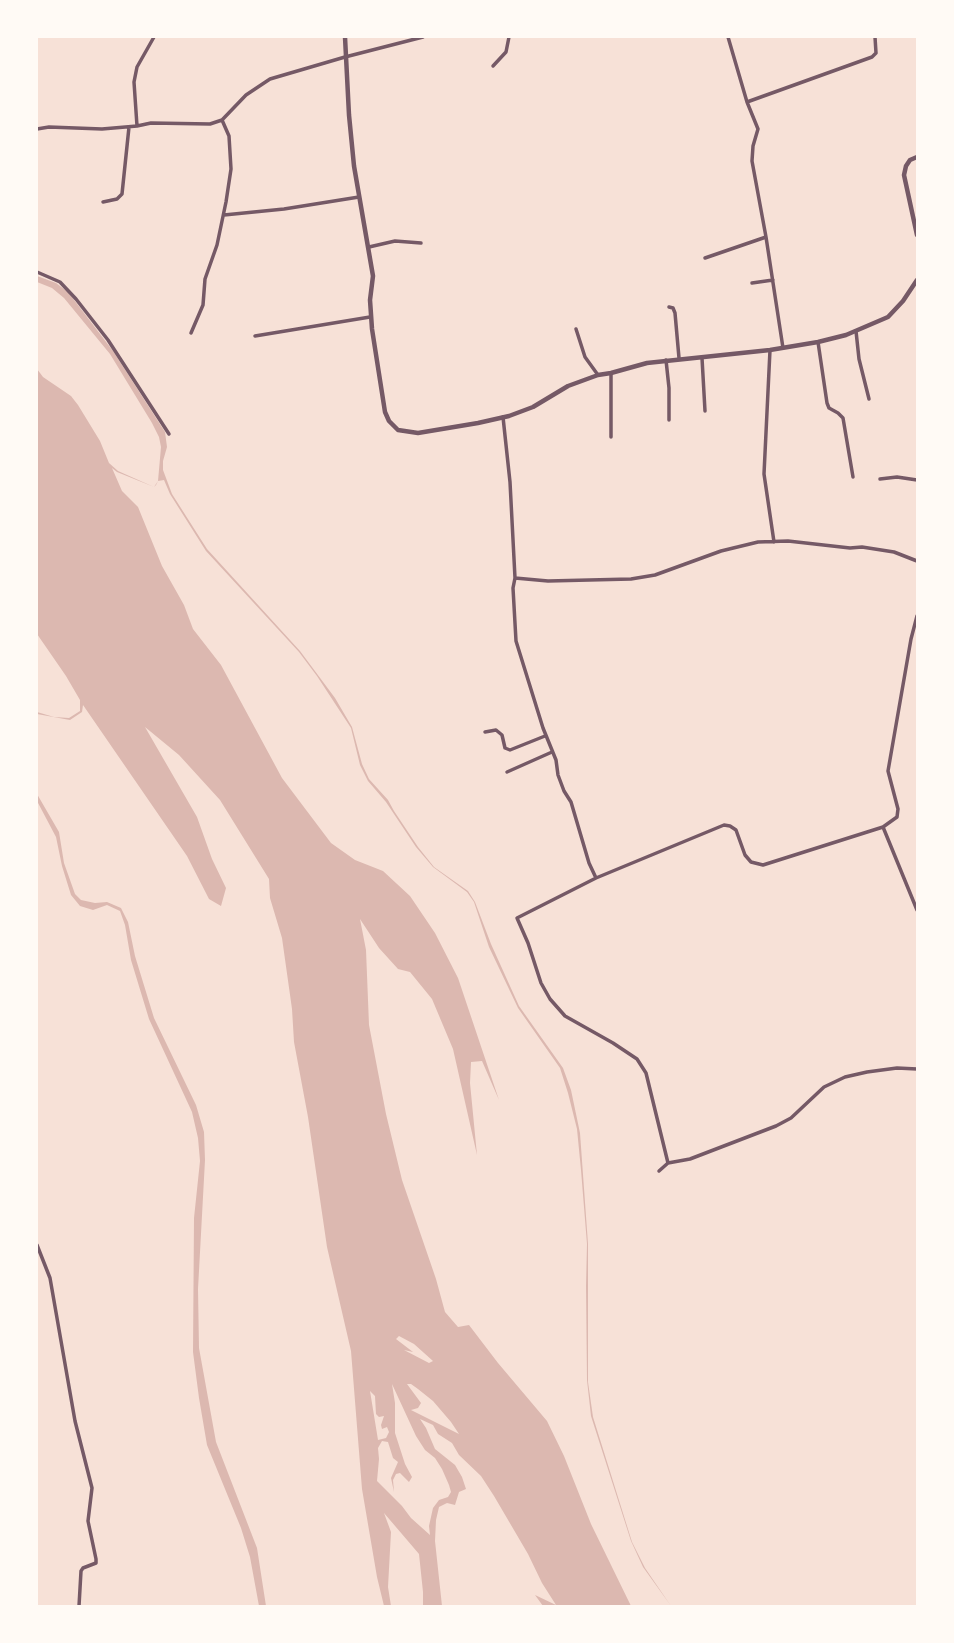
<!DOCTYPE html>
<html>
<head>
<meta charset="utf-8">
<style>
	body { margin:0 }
	#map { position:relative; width:954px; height:1643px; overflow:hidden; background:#f7e1d7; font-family:"Archivo Narrow",sans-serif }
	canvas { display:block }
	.frame { position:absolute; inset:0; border:38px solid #fffaf5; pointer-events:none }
</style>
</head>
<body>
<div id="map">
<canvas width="954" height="1643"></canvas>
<div class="frame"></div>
</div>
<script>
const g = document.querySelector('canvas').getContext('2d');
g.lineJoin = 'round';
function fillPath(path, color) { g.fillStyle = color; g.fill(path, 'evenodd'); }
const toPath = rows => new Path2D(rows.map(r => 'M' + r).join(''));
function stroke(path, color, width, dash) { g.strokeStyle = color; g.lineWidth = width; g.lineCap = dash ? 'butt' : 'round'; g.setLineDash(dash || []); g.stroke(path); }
const water = toPath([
	[37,276,56,283,68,292,113,351,165,432,167,447,163,461,163,470,172,494,207,549,300,651,335,698,352,727,362,764,369,779,388,800,394,811,418,847,434,867,468,891,475,902,491,944,519,1006,563,1068,571,1090,580,1133,588,1244,588,1382,593,1417,632,1542,645,1568,671,1606,643,1567,631,1541,591,1416,587,1380,586,1286,587,1244,581,1170,577,1129,568,1093,560,1068,518,1008,489,947,474,902,467,892,433,867,416,847,386,802,368,781,360,765,351,728,317,676,299,652,206,551,170,494,164,480,158,481,156,485,154,487,117,472,112,468,122,491,138,507,162,566,184,605,193,629,221,665,282,778,331,843,355,860,383,871,410,896,435,933,458,978,499,1100,482,1061,471,1062,470,1083,477,1155,453,1049,432,999,410,972,398,969,379,948,360,919,366,950,369,1025,386,1114,402,1180,436,1279,445,1312,458,1327,469,1325,498,1363,547,1421,564,1456,591,1524,631,1606,543,1606,535,1595,556,1605,542,1583,528,1554,494,1496,481,1476,459,1455,452,1443,438,1434,433,1425,420,1419,426,1428,435,1449,455,1465,462,1477,466,1489,459,1492,455,1505,447,1503,439,1507,436,1520,435,1541,442,1606,423,1606,423,1592,419,1554,384,1513,391,1532,388,1587,391,1606,384,1606,377,1577,362,1489,351,1351,327,1247,308,1117,294,1042,292,1009,282,938,270,898,269,879,220,800,179,755,145,727,197,817,212,859,226,888,221,906,209,899,187,856,83,705,82,712,70,720,37,714,37,712,54,717,69,718,80,711,80,700,66,676,37,634,37,369,43,377,71,396,78,405,100,441,109,463,118,471,154,487,158,481,161,447,159,437,152,423,110,354,64,298,52,288,37,282],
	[399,1336,414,1344,433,1361,429,1363,404,1350,413,1352,396,1339],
	[392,1384,416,1436,425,1450,435,1458,442,1469,449,1485,451,1492,448,1497,439,1500,433,1508,429,1526,430,1535,411,1518,402,1506,377,1481,379,1459,378,1448,382,1441,388,1442,393,1458,398,1462,391,1478,394,1492,393,1480,396,1474,400,1473,409,1482,412,1477,405,1464,395,1433,395,1403],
	[407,1384,411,1384,418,1389,433,1401,451,1422,459,1434,411,1410,418,1408,421,1403],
	[370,1391,375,1396,376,1414,379,1417,384,1416,381,1425,382,1429,387,1427,389,1432,386,1438,378,1440],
	[37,794,59,832,64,863,75,894,81,900,95,903,107,902,121,908,128,922,135,956,154,1018,196,1105,204,1132,205,1160,198,1289,199,1348,216,1442,257,1548,266,1606,259,1606,250,1557,241,1528,207,1445,199,1398,193,1352,194,1218,200,1161,198,1138,192,1112,149,1019,131,960,125,925,120,911,107,905,93,910,80,906,71,895,62,866,56,837,37,801]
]);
const minor = toPath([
	[728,37,747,102,758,129,753,146,752,161,766,237,783,348],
	[493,66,506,52,509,37],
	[747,102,872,57,876,53,875,37],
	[137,126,134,82,137,67,154,37],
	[37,129,49,127,102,129,137,126,151,123,210,124,222,120,246,95,270,79,345,57,423,37],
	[103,202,117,199,122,194,129,127],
	[224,215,284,209,359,197],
	[369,247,395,241,421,243],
	[705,258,766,237],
	[37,272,60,282,76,299,108,340,169,434],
	[752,283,773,280],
	[669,307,673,308,675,313,679,358],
	[576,329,585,357,598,375],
	[856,331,859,359,869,399],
	[191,333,203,305,205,279,217,245,226,202,231,169,229,136,222,120],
	[255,336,370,317],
	[818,342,827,403,829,408,838,413,843,418,853,477],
	[770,350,764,474,774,542],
	[702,358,705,411],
	[666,360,669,388,669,420],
	[503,417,510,482,515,578],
	[611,437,611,373],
	[880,479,897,477,917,480],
	[485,732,496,730,502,735,505,748,510,750,545,736],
	[507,772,552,752],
	[883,827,917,910],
	[596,878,589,863,571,802,564,791,558,775,556,760,543,728,516,641,513,588,515,578,548,581,631,579,655,575,721,551,758,542,788,541,850,548,862,547,894,552,917,561],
	[668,1163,646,1073,637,1059,613,1043,565,1016,550,999,541,983,528,943,517,918,596,878,724,825,730,826,736,830,745,855,751,862,763,865,883,827,897,817,898,809,888,771,911,639,917,616],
	[659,1171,668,1163,690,1159,776,1126,791,1118,824,1087,845,1077,867,1072,897,1068,917,1069],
	[37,1245,50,1278,75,1421,92,1488,88,1521,96,1559,96,1563,83,1568,81,1571,79,1606]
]);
const tertiary = toPath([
	[345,37,349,115,354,166,373,276,370,300,372,329,385,412,389,421,398,430,418,433,478,423,509,416,533,407,568,386,598,375,611,373,647,363,770,350,818,342,846,335,888,317,903,301,917,280],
	[917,157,910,160,906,166,904,175,917,235]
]);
fillPath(water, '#dcb8b0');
stroke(minor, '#755966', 3.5);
stroke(tertiary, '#755966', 4.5);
</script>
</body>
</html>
